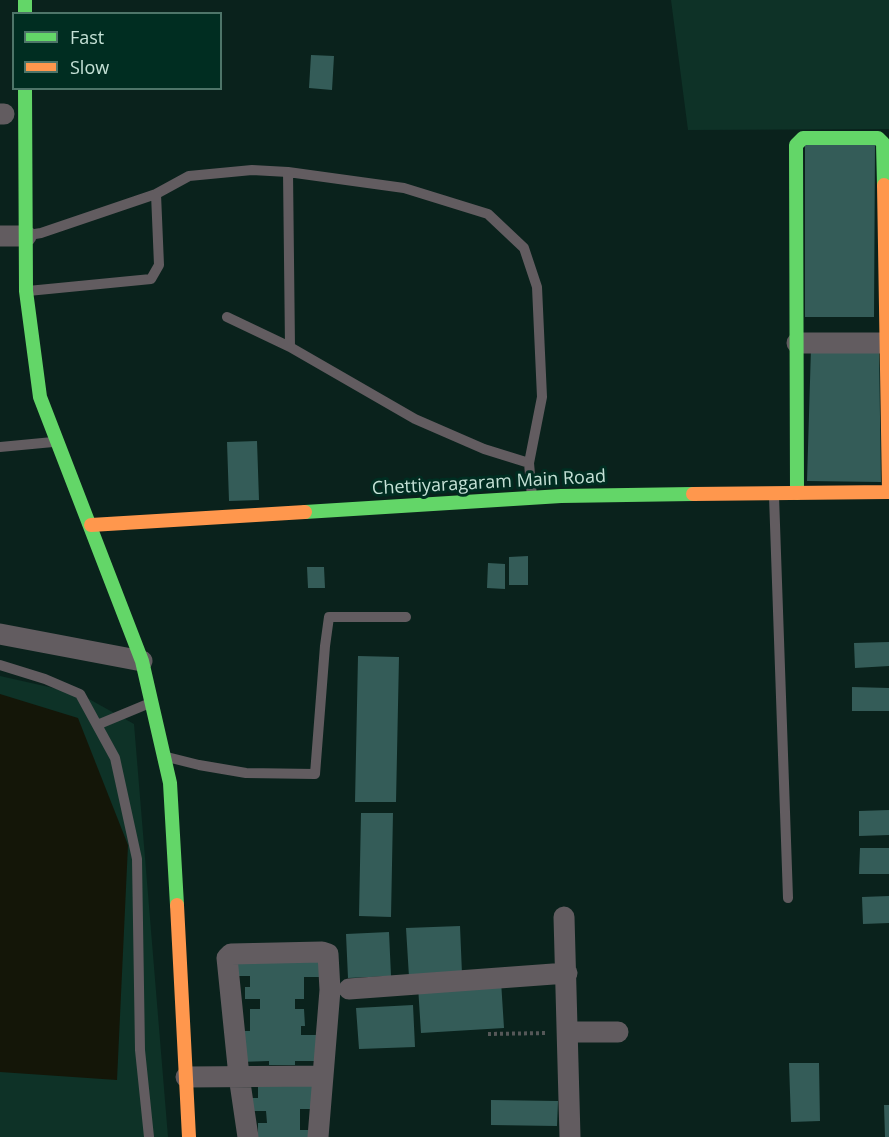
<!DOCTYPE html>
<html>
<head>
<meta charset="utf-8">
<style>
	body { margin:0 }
	#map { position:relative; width:889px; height:1137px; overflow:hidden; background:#0a221c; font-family:"Open Sans",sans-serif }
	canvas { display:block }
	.legend { position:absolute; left:12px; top:12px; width:210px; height:78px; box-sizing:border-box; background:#002d21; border:2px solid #4e7569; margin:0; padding:8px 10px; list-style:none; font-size:18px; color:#c4e1d6 }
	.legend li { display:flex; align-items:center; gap:12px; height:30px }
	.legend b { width:30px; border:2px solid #4e7569 }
</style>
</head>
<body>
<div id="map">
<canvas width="889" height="1137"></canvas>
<ul class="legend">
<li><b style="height:8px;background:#63d668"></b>Fast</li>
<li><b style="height:8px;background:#ff974d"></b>Slow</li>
</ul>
</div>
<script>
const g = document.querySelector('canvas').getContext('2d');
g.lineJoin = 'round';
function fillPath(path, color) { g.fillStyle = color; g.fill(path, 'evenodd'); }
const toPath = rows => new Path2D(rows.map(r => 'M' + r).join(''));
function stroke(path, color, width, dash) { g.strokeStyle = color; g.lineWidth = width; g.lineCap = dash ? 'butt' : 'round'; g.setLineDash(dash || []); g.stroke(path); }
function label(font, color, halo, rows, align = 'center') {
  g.font = font + ' "Open Sans",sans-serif'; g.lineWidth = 6; g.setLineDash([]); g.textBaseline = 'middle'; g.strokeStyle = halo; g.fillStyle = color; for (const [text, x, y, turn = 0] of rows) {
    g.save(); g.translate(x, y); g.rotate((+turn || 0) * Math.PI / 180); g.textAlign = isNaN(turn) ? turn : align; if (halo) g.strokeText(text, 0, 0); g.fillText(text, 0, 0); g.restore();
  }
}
const built = toPath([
	[671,0,889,0,889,129,688,130],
	[0,676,80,694,134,724,168,1137,0,1137]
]);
const water = toPath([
	[0,694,78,718,128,845,117,1080,0,1072]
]);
const building = toPath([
	[311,55,334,56,332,90,309,88],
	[805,144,875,144,874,317,805,317],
	[811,348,879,350,881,482,807,481],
	[257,441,259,500,229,501,227,442],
	[528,556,528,585,509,585,509,557],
	[488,563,505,564,505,589,487,588],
	[307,567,324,567,325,588,308,588],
	[889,642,889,666,855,668,854,643],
	[358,656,399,657,396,802,355,802],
	[852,687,889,688,889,711,852,711],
	[889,810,889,835,859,836,859,811],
	[361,813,393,813,391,917,359,916],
	[860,848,889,848,889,874,859,874],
	[889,896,889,923,863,924,862,897],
	[460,926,462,974,409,977,406,928],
	[389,932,391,976,348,978,346,934],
	[325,956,326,977,304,977,304,999,295,999,295,1009,304,1009,305,1026,301,1026,301,1035,318,1035,318,1061,295,1061,295,1065,269,1065,269,1061,239,1062,238,1031,250,1031,250,1009,260,1009,260,999,245,999,245,987,250,987,250,976,229,976,229,958],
	[501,981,504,1028,421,1033,418,986],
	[413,1005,415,1047,359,1049,356,1008],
	[789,1063,819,1063,820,1121,791,1122],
	[316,1081,317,1109,300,1109,300,1130,314,1130,315,1137,258,1137,258,1123,267,1123,266,1111,251,1111,251,1098,258,1098,258,1082],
	[491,1100,558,1101,557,1126,491,1125],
	[884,1105,889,1105,889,1137,885,1137]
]);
const path = toPath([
	[488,1034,547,1033]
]);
const lane = toPath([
	[288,172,290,347,415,419,484,449,529,463,532,497],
	[156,194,189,176,252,170,288,172,404,188,488,214,524,248,537,287,542,397,529,463],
	[28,291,151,279,159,265,156,194,41,233,29,235],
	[227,317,290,347],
	[0,447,53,442],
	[774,496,788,898],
	[0,665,45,679,80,694,115,758,137,859,140,1050,149,1137],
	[97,725,150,703],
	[167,757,199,765,246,773,315,774,325,646,329,617,406,617]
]);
const street = toPath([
	[0,114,4,114],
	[0,236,26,236],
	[797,343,886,343],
	[0,634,142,661],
	[564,917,570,1137],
	[349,989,567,973],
	[568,1032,618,1032],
	[186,1077,323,1076],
	[248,1137,239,1076,227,958,231,954,322,952,328,954,330,990,318,1137]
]);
const fast = toPath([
	[25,0,25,14],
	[25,88,26,291,40,397,142,661,170,783,177,905],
	[797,493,796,145,803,138,878,138,883,143,884,185],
	[305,512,561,496,693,494]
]);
const slow = toPath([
	[884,185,889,492],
	[693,494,889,492],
	[91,525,305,512],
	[177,905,189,1137]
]);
const streetNames = [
	["Chettiyaragaram Main Road",489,483,-3]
];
fillPath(built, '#0e3227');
fillPath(water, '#141608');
fillPath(building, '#345c58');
stroke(path, '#555858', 4, [3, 3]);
stroke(lane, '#625c60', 10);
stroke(street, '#625c60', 21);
stroke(fast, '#63d668', 14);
stroke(slow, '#ff974d', 14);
label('18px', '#c4e1d6', '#002d21', streetNames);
</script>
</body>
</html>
